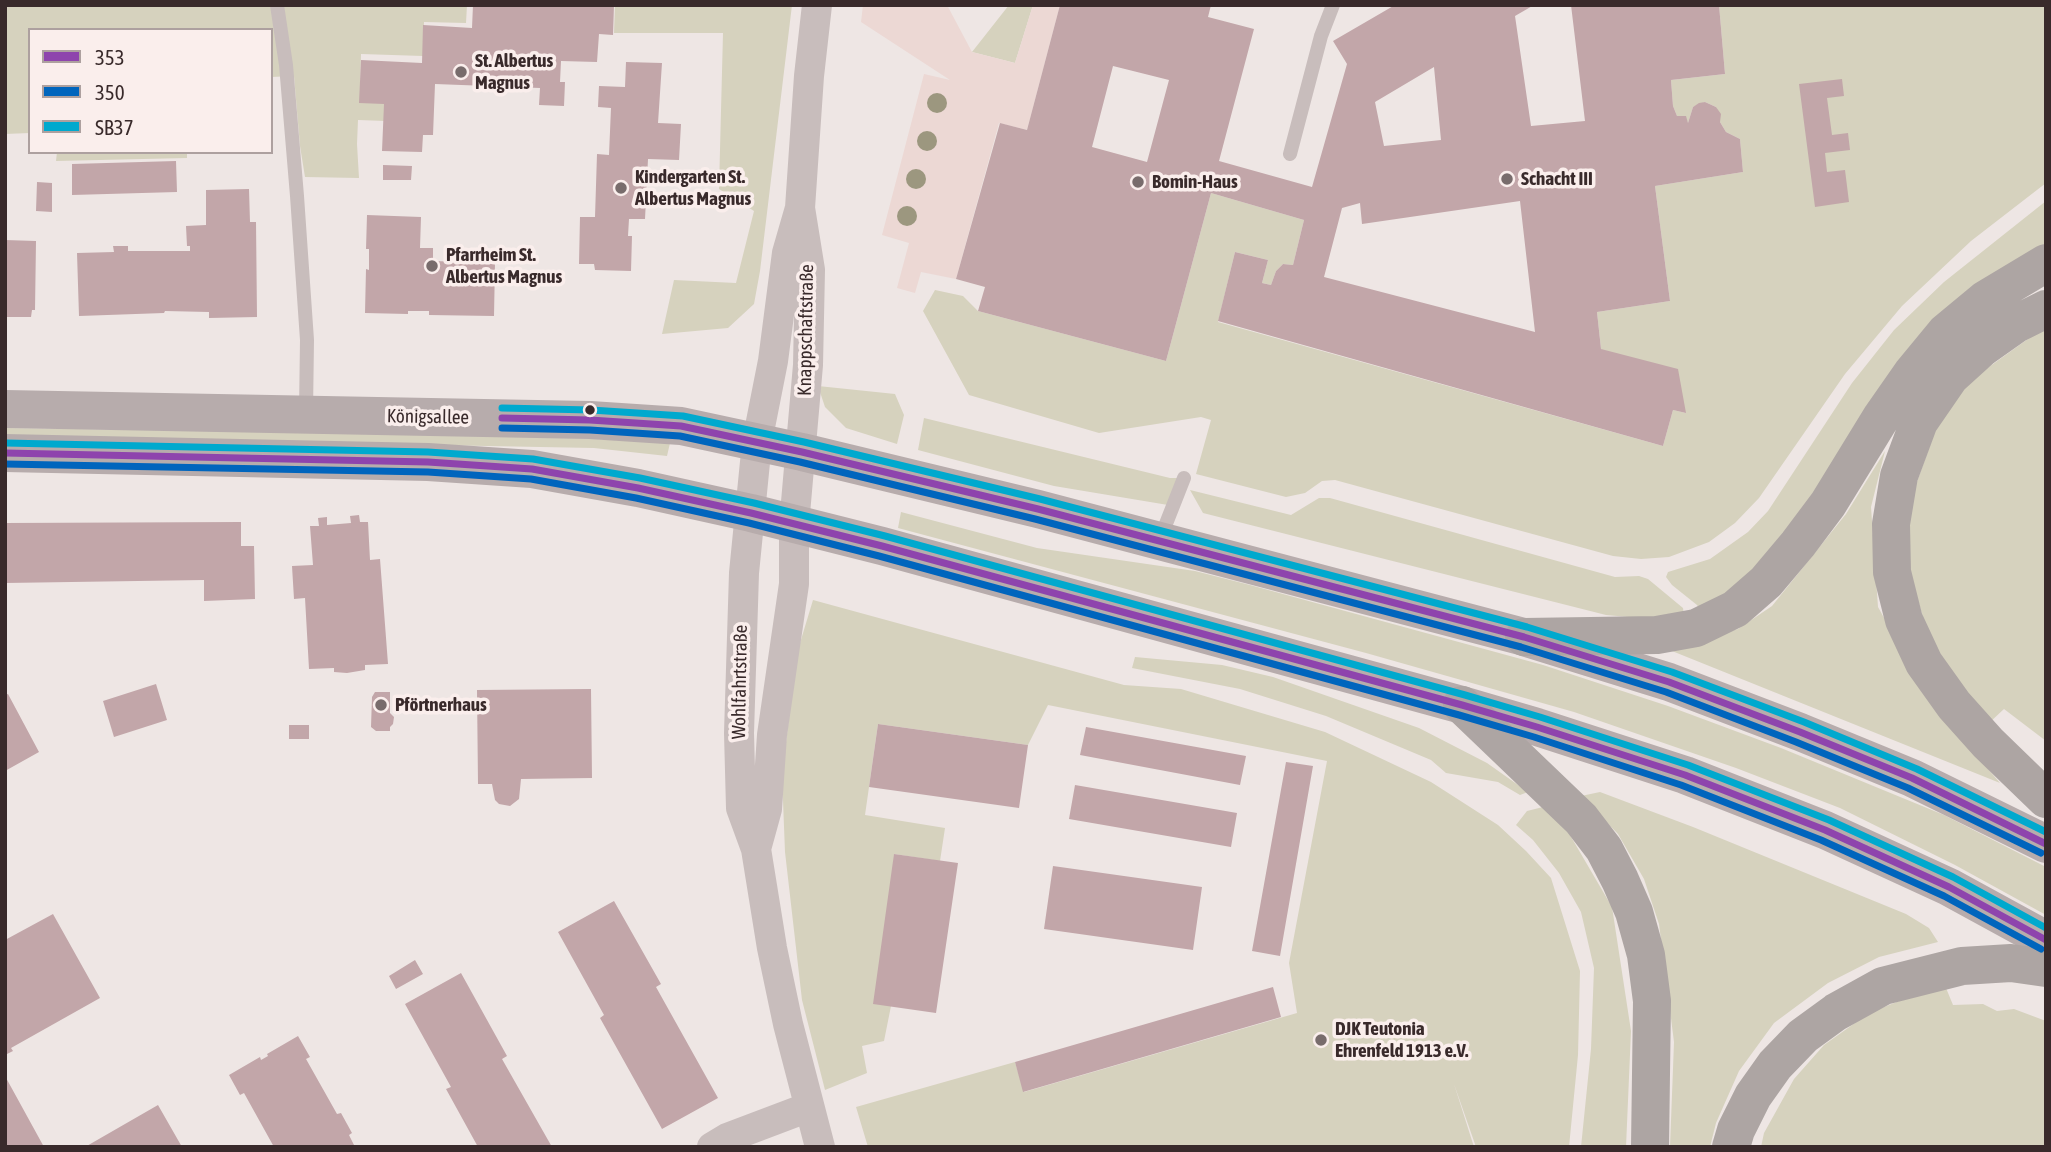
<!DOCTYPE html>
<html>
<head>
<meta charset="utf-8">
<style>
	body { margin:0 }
	#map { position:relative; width:2051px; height:1152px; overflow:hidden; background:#eee6e4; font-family:"Asap Condensed",sans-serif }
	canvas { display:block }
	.frame { position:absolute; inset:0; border:7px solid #392a2b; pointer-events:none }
	.legend { position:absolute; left:28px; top:28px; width:245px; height:126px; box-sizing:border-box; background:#faeeec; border:2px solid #ada09f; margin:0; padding:9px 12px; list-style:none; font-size:21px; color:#392a2b }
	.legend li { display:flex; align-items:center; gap:14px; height:35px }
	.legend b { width:35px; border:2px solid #ada09f }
</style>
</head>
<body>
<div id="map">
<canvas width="2051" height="1152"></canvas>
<div class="frame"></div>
<ul class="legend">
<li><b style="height:9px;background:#8e44ad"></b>353</li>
<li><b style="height:9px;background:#0065bd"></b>350</li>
<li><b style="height:9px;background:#00a9ce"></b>SB37</li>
</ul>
</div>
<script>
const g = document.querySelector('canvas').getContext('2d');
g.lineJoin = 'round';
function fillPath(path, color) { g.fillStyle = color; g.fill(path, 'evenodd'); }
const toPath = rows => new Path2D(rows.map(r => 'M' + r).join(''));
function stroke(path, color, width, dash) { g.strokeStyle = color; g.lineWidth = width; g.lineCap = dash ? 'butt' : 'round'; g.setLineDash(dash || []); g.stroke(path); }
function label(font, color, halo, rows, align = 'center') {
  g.font = font + ' "Asap Condensed",sans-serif'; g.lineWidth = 7; g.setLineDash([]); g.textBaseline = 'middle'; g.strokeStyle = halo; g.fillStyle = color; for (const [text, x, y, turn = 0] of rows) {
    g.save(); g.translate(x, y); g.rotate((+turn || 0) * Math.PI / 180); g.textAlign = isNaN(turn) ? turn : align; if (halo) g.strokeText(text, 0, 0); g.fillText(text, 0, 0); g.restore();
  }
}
const green = toPath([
	[5,5,467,5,466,23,424,22,423,56,361,54,360,97,386,98,386,121,358,120,357,144,359,178,305,177,300,146,294,76,271,77,271,30,30,30,30,133,5,134],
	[615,5,792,5,760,271,754,304,728,328,662,334,674,280,736,283,754,211,719,189,723,33,614,33],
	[1009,5,1033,5,1015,63,972,52],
	[1719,5,2046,5,2046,183,1971,241,1902,306,1845,374,1759,498,1735,523,1709,542,1669,557,1641,559,1613,556,1335,480,1322,481,1305,493,1286,497,1196,474,1211,420,1201,417,1099,433,969,395,923,311,935,290,963,296,978,311,1166,361,1211,193,1304,220,1293,265,1283,264,1276,271,1271,285,1262,283,1268,260,1235,252,1218,322,1663,446,1673,410,1686,413,1601,349,1597,312,1670,301,1655,186,1743,172,1740,139,1726,132,1720,122,1716,107,1705,102,1693,107,1688,123,1685,116,1677,116,1673,106,1671,80,1725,74],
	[57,152,187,152,187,158,56,161],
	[2046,201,2046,243,1998,274,1773,550,1740,586,1700,610,1697,605,1672,585,1666,577,1668,572,1710,559,1748,532,1768,511,1852,383,1894,330,1944,282],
	[2046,326,2046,741,2004,709,1989,723,1950,677,1925,624,1906,560,1908,507,1939,420,1968,382],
	[818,386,895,394,904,415,897,444,846,428,825,407],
	[924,418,1170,478,1184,478,1174,506,1054,486,918,450],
	[5,428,521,435,670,443,667,456,594,448,5,437],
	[1885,451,1871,507,1878,607,1930,701,2000,783,1667,649,1738,629,1772,606,1846,514],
	[1190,490,1291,515,1319,498,1330,498,1615,577,1639,576,1648,579,1683,608,1684,616,1651,619,1606,615,1203,513],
	[901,512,1037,548,1195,571,1250,585,1543,665,1668,706,1781,748,1944,815,2046,867,2046,915,1955,865,1840,808,1736,768,1574,712,1366,653,898,528],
	[813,600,1124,685,1181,689,1325,732,1431,782,1498,825,1526,851,1551,878,1580,971,1578,1055,1569,1147,1476,1147,1454,1084,1474,1147,868,1147,856,1107,1015,1062,1024,1092,1297,1013,1289,963,1327,761,1048,705,1028,745,878,724,865,815,945,828,940,861,894,854,891,1006,884,1041,862,1046,867,1073,825,1090,802,1000,785,852,782,775,797,653],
	[1135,657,1222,665,1273,677,1419,728,1487,763,1528,792,1520,795,1498,782,1446,773,1431,760,1326,716,1240,689,1132,668],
	[1600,792,1693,827,1906,914,1929,928,1938,942,1879,957,1828,983,1774,1023,1739,1071,1716,1123,1710,1147,1670,1147,1674,1042,1659,924,1644,879,1618,834,1581,796],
	[1543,807,1567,830,1612,907,1631,1031,1626,1147,1581,1147,1591,1049,1594,968,1581,912,1559,873,1533,840,1516,825,1527,811],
	[1946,988,1953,1005,1983,1004,1997,1011,2014,1009,2046,1021,2046,1147,1761,1147,1764,1133,1794,1079,1824,1045,1869,1013,1924,991]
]);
const plaza = toPath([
	[863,5,947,5,972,52,1015,63,1033,5,1060,5,1027,130,999,123,956,279,921,272,915,293,897,288,909,243,882,235,924,74,950,80,861,22]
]);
const building = toPath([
	[473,5,614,5,613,35,599,34,597,62,561,61,560,82,565,82,564,106,539,105,540,88,435,84,433,135,423,135,422,152,382,151,384,104,359,103,361,60,422,63,423,25,472,28],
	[1060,5,1211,5,1208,17,1254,29,1219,161,1312,187,1347,64,1333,41,1395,5,1534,5,1515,16,1531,126,1585,121,1571,5,1719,5,1725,74,1671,80,1673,106,1677,116,1686,116,1688,123,1693,107,1699,103,1705,102,1716,107,1721,114,1720,122,1726,132,1740,139,1743,172,1655,186,1670,301,1597,312,1601,349,1678,369,1686,413,1673,410,1663,446,1218,321,1235,252,1268,260,1262,283,1271,285,1276,271,1283,264,1293,265,1304,220,1211,193,1166,361,978,311,985,287,956,279,1000,123,1027,130],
	[1113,66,1169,80,1147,162,1092,147],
	[1434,67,1441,140,1384,146,1375,102],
	[1520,201,1535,332,1324,277,1342,208,1360,203,1362,224],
	[626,62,662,63,658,123,681,124,679,160,648,159,645,219,629,219,628,236,632,236,631,271,595,270,594,264,579,264,580,217,595,217,597,154,609,155,611,108,598,107,599,86,625,87],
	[1842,79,1844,96,1827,98,1832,135,1848,133,1850,150,1825,153,1827,172,1845,170,1849,202,1815,207,1799,84],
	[176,161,177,192,72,195,72,164],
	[383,165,412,166,411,180,383,180],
	[37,182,52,183,52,212,36,211],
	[249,189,250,222,256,222,257,317,209,318,209,312,165,311,164,313,79,316,77,253,114,252,113,246,128,246,128,251,190,251,190,246,187,246,186,226,206,225,206,190],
	[367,215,421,217,420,248,433,248,433,261,495,263,494,316,429,315,429,311,408,311,408,314,365,313,366,269,369,270,369,249,366,249],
	[5,240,36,241,35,310,32,310,31,317,5,317],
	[359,515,360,522,368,522,370,560,380,559,388,664,365,665,365,670,347,673,334,672,334,668,309,669,305,598,294,599,292,566,313,565,310,526,319,526,318,518,327,517,327,525,351,523,350,516],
	[241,522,241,546,254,546,255,599,204,601,204,580,5,583,5,523],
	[156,684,167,720,114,737,103,701],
	[591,689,592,778,521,779,519,799,510,806,499,804,495,800,492,784,478,784,477,690],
	[375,692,390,692,390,713,394,717,393,724,390,727,390,731,376,731,371,727,372,697],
	[8,694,39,752,5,771,5,695],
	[878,724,1028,745,1019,808,869,787],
	[289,725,309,725,309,739,289,739],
	[1086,727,1246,756,1240,785,1080,755],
	[1286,762,1313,766,1280,956,1252,951],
	[1075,785,1237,813,1231,847,1069,819],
	[894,854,958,863,936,1013,873,1004],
	[1053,866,1202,887,1193,950,1044,929],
	[614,901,661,984,656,987,718,1098,662,1129,600,1018,604,1015,558,932],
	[53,914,100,998,11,1048,13,1051,5,1055,5,940],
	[415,960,423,974,396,989,389,976],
	[461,973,507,1056,502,1059,552,1147,478,1147,446,1089,451,1087,405,1004],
	[1273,987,1281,1017,1023,1092,1015,1062],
	[298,1036,310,1057,306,1059,337,1114,341,1113,352,1133,349,1135,355,1147,274,1147,244,1093,240,1095,229,1075,260,1057,261,1060,268,1056,267,1054],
	[5,1076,44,1147,5,1147],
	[158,1105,182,1147,85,1147]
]);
const lane = toPath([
	[277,5,286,65,297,196,307,340,306,412],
	[1290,154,1321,36,1333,5],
	[1160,539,1184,478]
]);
const street = toPath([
	[800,208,787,253,773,361,757,442,744,573,739,733,741,808,756,849,772,948,788,1024,820,1147],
	[756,849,767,809,772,735,794,584,794,525,808,365,810,270,800,208,809,76,817,5],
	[712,1147,727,1138,809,1107]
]);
const primary = toPath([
	[5,409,590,420,681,426,802,452,1038,509,1524,637,1669,682,1800,732,1912,778,2046,844],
	[5,453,428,462,532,469,638,488,751,513,882,546,1462,705,1537,727,1685,775,1825,830,1949,887,2046,940]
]);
const highway = toPath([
	[2046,309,2016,324,1982,348,1950,377,1919,422,1899,476,1891,524,1892,572,1904,620,1924,663,1954,705,1988,743,2046,799],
	[1524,637,1657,635,1696,628,1735,609,1766,582,1798,544,1828,504,1882,416,1912,373,1945,333,1986,299,2046,263],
	[1462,705,1581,819,1604,849,1620,880,1634,912,1646,955,1652,1001,1650,1147],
	[1731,1147,1736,1130,1753,1096,1775,1065,1803,1036,1836,1012,1883,986,1962,966,2011,963,2046,968]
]);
const bus1 = toPath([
	[502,418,590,420,681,426,802,452,1038,509,1524,637,1669,682,1800,732,1912,778,2046,844],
	[5,453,428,462,532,469,638,488,751,513,882,546,1462,705,1537,727,1685,775,1825,830,1949,887,2046,940]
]);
const bus2 = toPath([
	[502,428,590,430,680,436,800,462,1035,519,1521,647,1666,692,1796,742,1908,788,2041,853],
	[5,464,428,472,531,479,636,498,749,523,879,556,1459,715,1534,737,1681,785,1821,840,1944,896,2041,949]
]);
const bus3 = toPath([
	[502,408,591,410,683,416,804,442,1040,499,1527,627,1672,672,1804,722,1917,769,2046,832],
	[5,443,428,452,533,459,640,478,754,503,885,536,1465,695,1540,717,1688,765,1829,820,1953,877,2046,928]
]);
const trees = [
	[937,103],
	[927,141],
	[916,179],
	[907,216]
];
const markers = [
	[461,72,7,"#786c6c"],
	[1507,179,7,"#786c6c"],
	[1138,182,7,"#786c6c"],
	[621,188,7,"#786c6c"],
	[432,266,7,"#786c6c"],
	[590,410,6,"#392a2b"],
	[381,705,7,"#786c6c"],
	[1321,1040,7,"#786c6c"]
];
const poiNames = [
	["St. Albertus",475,61],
	["Magnus",475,83],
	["Kindergarten St.",635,177],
	["Albertus Magnus",635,199],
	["Schacht III",1521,179],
	["Bomin-Haus",1152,182],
	["Pfarrheim St.",446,255],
	["Albertus Magnus",446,277],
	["Pförtnerhaus",395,705],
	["DJK Teutonia",1335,1029],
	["Ehrenfeld 1913 e.V.",1335,1051]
];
const streetNames = [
	["Knappschaftstraße",806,330,-89],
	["Königsallee",428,417,1],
	["Wohlfahrtstraße",740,682,-89]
];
fillPath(green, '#d6d2be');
fillPath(plaza, '#ecd8d4');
fillPath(building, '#c2a6a9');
stroke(lane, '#c8bdbc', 14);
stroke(street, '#c8bdbc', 30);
stroke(primary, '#b7acac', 38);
stroke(highway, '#ada5a3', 38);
stroke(bus1, '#8e44ad', 7);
stroke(bus2, '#0065bd', 7);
stroke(bus3, '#00a9ce', 7);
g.fillStyle = '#9c977f';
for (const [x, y] of trees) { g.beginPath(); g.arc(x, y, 10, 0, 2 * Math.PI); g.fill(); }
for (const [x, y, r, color] of markers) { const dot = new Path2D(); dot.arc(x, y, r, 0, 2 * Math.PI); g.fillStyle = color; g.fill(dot); stroke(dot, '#faeeec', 2.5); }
label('bold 19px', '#392a2b', '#faeeec', poiNames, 'left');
label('19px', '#392a2b', '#faeeec', streetNames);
</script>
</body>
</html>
